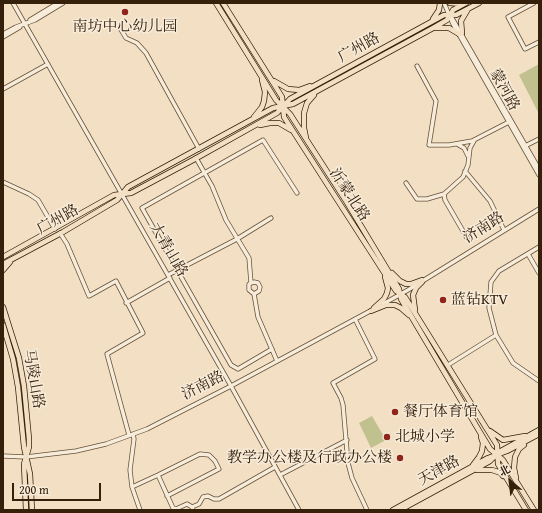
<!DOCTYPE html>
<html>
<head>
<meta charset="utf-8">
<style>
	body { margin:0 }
	#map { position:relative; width:542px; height:513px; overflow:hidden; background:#f3e0c4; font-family:"Gentium Book Plus","Noto Serif SC",serif }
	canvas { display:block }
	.frame { position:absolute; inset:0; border:4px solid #35210b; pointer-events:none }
	.north { position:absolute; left:490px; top:461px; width:40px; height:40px; -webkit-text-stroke:3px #f7ebd9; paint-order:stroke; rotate:332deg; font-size:11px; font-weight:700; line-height:16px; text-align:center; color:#35210b }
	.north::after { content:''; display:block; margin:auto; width:14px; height:18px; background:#35210b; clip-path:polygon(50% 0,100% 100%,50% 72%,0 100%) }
	.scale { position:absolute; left:12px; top:483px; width:89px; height:18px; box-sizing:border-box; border:2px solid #35210b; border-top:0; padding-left:5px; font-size:12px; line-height:14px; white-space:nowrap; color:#35210b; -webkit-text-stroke:3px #f7ebd9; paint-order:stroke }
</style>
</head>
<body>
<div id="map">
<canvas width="542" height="513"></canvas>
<div class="frame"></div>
<div class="north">北</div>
<div class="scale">200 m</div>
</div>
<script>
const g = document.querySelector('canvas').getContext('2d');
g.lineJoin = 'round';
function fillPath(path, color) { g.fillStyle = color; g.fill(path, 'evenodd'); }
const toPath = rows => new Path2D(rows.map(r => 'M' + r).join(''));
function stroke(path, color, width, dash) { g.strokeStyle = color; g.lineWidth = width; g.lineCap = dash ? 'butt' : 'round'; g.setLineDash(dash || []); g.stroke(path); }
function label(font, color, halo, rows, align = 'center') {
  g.font = font + ' "Gentium Book Plus","Noto Serif SC",serif'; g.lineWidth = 3; g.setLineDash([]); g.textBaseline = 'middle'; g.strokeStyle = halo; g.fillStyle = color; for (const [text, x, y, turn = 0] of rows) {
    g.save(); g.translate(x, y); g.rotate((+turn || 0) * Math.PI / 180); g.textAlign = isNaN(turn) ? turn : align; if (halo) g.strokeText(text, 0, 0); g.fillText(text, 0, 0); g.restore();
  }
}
const green = toPath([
	[539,64,539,114,519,75],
	[372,416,386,440,371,448,359,423]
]);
const minor = toPath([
	[13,3,231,386,299,510],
	[444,3,453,24,539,175],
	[534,3,508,17,525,49,539,42],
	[452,18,539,169],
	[30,20,58,3],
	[120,28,126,38,137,43,146,53,199,149],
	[3,34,16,27,35,20,63,3],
	[3,37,20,27],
	[417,66,436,101,429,145,449,145,472,141,509,122],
	[3,89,48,64],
	[457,144,464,148,468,156],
	[525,146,539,139],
	[196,158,212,186,226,220,249,258,251,283],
	[465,171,490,201,504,230],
	[3,182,29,194,38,200,55,229],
	[406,183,417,199,427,199,444,194,463,177,468,165,470,148,474,141],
	[444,194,445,200,467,238],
	[60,233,67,244,89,296,116,281,143,333,107,354,129,435],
	[539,247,499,271,491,282,489,308,496,335,513,363,539,381],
	[528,254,539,273],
	[168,275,237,239,271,218],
	[254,294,259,291,260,287,258,283,254,282,249,284,249,290,254,294,258,317,277,361],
	[126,303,170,278],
	[383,304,408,290,539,209],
	[355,319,375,359,333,383,341,398,343,405,348,463,352,478,367,510],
	[272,349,238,369,231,365,142,208,263,140,297,193],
	[448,365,496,335],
	[133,434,134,439,130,470,132,487,140,510],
	[3,456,26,457,76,451,106,444,147,429,231,386,372,310],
	[158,475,173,508,176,509,187,504,192,507,193,510],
	[280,475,347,440],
	[132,487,158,475,200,454,209,455,215,461,219,469,167,496],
	[192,507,199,504,203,497,208,496,214,499,219,499,275,467]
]);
const major = toPath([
	[216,3,276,100,290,114,346,201,399,289,401,299,481,434,490,449,503,460,534,510],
	[223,3,282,97,284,117,396,291,405,297,485,426,497,445,498,464,526,510],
	[450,3,462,4],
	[433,19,439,10,440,3],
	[436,28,449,28,459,34],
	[462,33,461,21,468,9],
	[274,81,288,89,299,90,310,86],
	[254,117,262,107,264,101,265,92,262,80],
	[260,125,270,123,279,123,291,130],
	[306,138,304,128,304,113,307,103,314,95],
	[3,257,114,195,131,193,193,160,277,113,290,99,444,15,456,15,479,3],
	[3,264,63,232,117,200,128,187,273,108,293,104,433,28,447,20,453,10,466,3],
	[3,270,10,262],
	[392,273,400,281,406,284,411,284,422,280],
	[3,307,19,358,24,386,29,439,29,447,24,464,26,510],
	[374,308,384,299,387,293,388,288,385,277],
	[415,310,413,295,416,288,422,282],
	[371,311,386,305,395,305,401,308,409,315],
	[3,325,13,359,18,387,24,447,30,474,32,510],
	[490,431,503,440,525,436],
	[501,451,539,430],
	[473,465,479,457,482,451,483,443,481,437],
	[477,470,492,470,501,473,503,476],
	[516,478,514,468,515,457,519,449,524,445],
	[393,510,488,458,507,451,539,434],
	[400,510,490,461,494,457]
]);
const markers = [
	[125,12,4,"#8f2418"],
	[443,300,4,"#8f2418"],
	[395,412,4,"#8f2418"],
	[387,437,4,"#8f2418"],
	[400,458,4,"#8f2418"]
];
const poiNames = [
	["南坊中心幼儿园",125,27,"center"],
	["蓝钻KTV",451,300],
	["餐厅体育馆",403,412],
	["北城小学",395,437],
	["教学办公楼及行政办公楼",392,458,"right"]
];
const streetNames = [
	["广州路",359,48,-29],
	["蒙河路",504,90,61],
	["沂蒙北路",349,195,57],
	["广州路",58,220,-29],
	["济南路",484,228,-32],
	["大青山路",168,250,60],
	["马陵山路",33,379,80],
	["济南路",203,386,-27],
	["天津路",439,471,-29]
];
fillPath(green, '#c1c190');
stroke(minor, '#645139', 5);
stroke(major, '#35210b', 6);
stroke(minor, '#f7ebd9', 3.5);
stroke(major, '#f3e0c4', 4.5);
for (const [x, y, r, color] of markers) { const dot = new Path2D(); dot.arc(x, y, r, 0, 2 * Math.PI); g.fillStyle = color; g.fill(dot); stroke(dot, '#f7ebd9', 1.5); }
label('15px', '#35210b', '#f7ebd9', poiNames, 'left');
label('15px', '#35210b', '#f7ebd9', streetNames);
</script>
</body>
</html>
